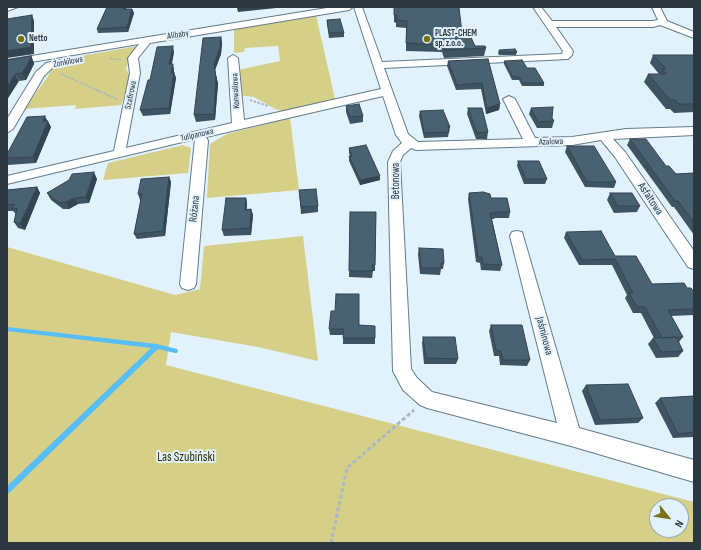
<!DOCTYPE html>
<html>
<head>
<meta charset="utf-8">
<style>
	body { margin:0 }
	#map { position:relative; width:701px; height:550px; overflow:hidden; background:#e1f2fd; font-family:"Sofia Sans Condensed",sans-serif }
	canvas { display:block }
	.frame { position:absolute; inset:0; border:8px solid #2c373f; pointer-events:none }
	.north { position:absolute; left:649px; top:498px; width:40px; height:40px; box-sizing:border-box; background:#e1f2fd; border:1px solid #99a7b1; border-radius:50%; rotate:120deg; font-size:11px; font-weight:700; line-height:16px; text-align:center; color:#2c373f }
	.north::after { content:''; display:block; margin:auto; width:14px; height:18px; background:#7a7112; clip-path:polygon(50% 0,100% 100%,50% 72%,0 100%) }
</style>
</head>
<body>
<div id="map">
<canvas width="701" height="550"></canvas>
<div class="frame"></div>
<div class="north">N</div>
</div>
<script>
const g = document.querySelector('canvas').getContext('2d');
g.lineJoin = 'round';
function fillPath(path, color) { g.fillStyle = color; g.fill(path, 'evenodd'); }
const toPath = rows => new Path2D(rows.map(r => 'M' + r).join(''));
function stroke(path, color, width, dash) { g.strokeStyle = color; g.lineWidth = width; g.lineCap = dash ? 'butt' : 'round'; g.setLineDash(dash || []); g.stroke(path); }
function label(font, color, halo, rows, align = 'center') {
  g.font = font + ' "Sofia Sans Condensed",sans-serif'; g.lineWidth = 4; g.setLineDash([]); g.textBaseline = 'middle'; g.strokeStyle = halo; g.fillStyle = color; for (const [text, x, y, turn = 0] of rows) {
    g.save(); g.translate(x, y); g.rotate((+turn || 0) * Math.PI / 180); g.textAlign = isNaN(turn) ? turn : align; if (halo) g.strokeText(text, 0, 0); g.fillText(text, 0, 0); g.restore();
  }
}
const green = toPath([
	[316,15,335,99,283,111,275,109,254,97,238,95,238,70,280,61,278,46,245,48,244,52,234,53,234,29],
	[138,46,129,60,126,69,131,77,121,105,75,109,76,105,24,109,48,76,54,65,52,61],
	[290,118,299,190,207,198,210,144,227,134],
	[183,145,191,148,188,173,103,180,108,163],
	[303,236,318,361,258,347,171,332,166,365,694,502,694,543,7,543,7,247,175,295,200,289,204,246],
	[657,506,681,506,681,530,657,530]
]);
const stream = toPath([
	[7,327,157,344,177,349,178,351,177,353,175,353,158,349,9,493,7,494,7,486,151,348,7,331,7,327]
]);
const pathFar2 = toPath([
	[110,58,121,60],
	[61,74,99,91]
]);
const pathFar1 = toPath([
	[96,90,117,99],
	[250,100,268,106]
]);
const path = toPath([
	[331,543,347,468,414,410]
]);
const minor = toPath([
	[7,7,18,7,7,11,7,7],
	[333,7,353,7,349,10,150,43,138,58,140,73,126,148,232,123,228,58,233,55,238,58,244,120,381,89,354,7,362,7,382,62,562,54,563,51,533,7,541,7,552,21,652,21,658,20,652,7,660,7,667,21,694,32,694,38,660,25,653,27,556,27,573,51,572,55,568,59,384,68,408,134,418,142,523,139,503,99,509,96,515,99,535,138,572,137,626,129,694,127,694,135,613,139,625,152,694,251,694,269,688,267,615,157,601,140,572,145,416,150,411,148,403,155,400,162,411,369,417,378,432,392,557,423,510,236,512,232,517,231,522,232,579,428,694,460,694,482,571,446,427,408,420,405,403,390,393,371,388,162,393,151,402,143,396,135,383,96,206,137,208,141,196,284,194,288,188,290,182,288,180,284,195,139,7,184,7,176,114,151,130,73,128,58,139,44,7,66,7,60,333,7],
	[66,59,71,62,70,64,53,67,44,76,13,129,7,133,7,119,36,72,46,63,66,59]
]);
const wall = toPath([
	[107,7,127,7,126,9,132,9,134,13,128,32,98,33,97,29],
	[394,7,462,33,475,46,486,48,484,56,444,58,442,52,406,51,406,28,396,27,396,23,394,22],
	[327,20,344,33,344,37,329,38,327,24],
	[221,37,222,43,221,54,215,70,218,84,215,120,196,122,194,115],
	[499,50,517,52,516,55,499,55,498,53],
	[174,52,172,64,174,70,174,73,176,78,170,114,143,116,140,110,150,80],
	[653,55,694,55,694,112,674,113,670,109,666,109,644,82,648,74,659,74,650,63],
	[31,56,34,63,34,64,26,80,19,81,7,60],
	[488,59,500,104,499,110,486,114,481,89,456,90,447,66,448,61],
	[504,61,527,68,544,83,544,86,522,86,519,80,512,80,504,64],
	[346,106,363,116,363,122,350,124,346,112],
	[468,108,488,132,487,139,476,139,467,114],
	[531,108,552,118,554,121,552,128,537,128,529,114],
	[420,111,450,127,448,137,424,138,419,116],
	[47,121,51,127,36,163,8,165,7,163,7,154],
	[630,139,666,166,676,174,694,173,694,235,674,207,672,207,627,145],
	[567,146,616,182,614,188,585,187,565,152],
	[349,148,380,180,360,185,349,161,349,156,350,156,349,153],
	[518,161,547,179,545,184,524,184,517,166],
	[169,177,171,182,165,236,137,239,134,234,141,200,140,200,138,194],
	[97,179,89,203,78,204,69,209,63,209,51,200,47,193],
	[37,187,40,193,25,230,18,228,14,222,16,214,13,211,7,211,7,190],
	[299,190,318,206,318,212,301,214],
	[469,193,491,198,510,212,509,218,495,218,494,219,492,219,502,265,500,271,481,270,480,263,476,262,468,199],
	[610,193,640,206,637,212,614,213,607,200],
	[246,198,247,204,247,209,251,209,253,215,251,235,224,236,222,230],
	[350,212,376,212,375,271,373,271,372,278,349,277],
	[566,232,615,256,652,284,687,288,694,292,694,315,671,316,683,337,679,342,683,351,678,357,656,358,648,344,653,338,654,338,641,313,633,313,625,298,627,295,612,265,579,265,564,238],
	[419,248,444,263,443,269,441,269,440,275,420,274,418,254],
	[359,325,375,338,375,344,343,344,343,335,330,335,329,329],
	[491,325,530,360,527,366,500,365,499,356,494,356,489,331],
	[423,337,458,359,456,364,424,364,422,343],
	[586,385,643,418,638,423,595,425,582,391],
	[694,396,694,437,673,438,655,403,660,398]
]);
const shadedWall = toPath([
	[247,7,286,7,238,12,237,8],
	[132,9,134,13,128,32,127,27],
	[32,15,34,21,34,54,7,58,7,51],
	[221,37,222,43,221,54,215,70,218,84,215,120,214,114,214,64],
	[173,46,174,52,170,70,169,64],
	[31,56,34,63,34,64,26,80,22,73],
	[173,64,174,70,173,80,171,74],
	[174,72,176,78,170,114,169,108],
	[15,74,19,81,7,100,7,87],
	[500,104,499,110,486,114,487,108],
	[45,116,48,122,48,121,51,127,36,163,33,157,43,121],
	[94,172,97,179,89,203,86,197],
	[380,176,380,180,360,185,360,180],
	[169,177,171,182,165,236,163,231],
	[37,187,40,193,25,230,20,224],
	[75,198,78,204,69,209,66,202],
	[246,198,247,204,246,216,245,210],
	[251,209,253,215,251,235,250,228]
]);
const building = toPath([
	[107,7,124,7,123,9,132,9,127,27,97,29,107,7],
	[394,7,459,7,462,33,469,33,475,46,485,46,486,48,445,50,443,45,406,43,407,21,396,20,397,15,394,15,394,7],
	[32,15,31,47,7,51,7,19,32,15],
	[340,19,344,33,329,33,327,20,340,19],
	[221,37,220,48,214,64,216,78,214,114,194,115,203,38,221,37],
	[173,46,169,64,173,64,171,74,174,72,169,108,140,110,148,80,150,80,157,47,173,46],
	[515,49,517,52,500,52,499,50,515,49],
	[653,55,694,55,694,104,679,104,675,100,670,100,648,74,666,74,662,69,666,69,653,55],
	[31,56,31,58,22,73,15,74,7,87,7,60,31,56],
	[488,59,500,104,487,108,482,83,457,85,448,61,488,59],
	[522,60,527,68,535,68,544,83,523,83,519,77,513,77,504,61,522,60],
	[359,104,363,116,350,117,346,106,359,104],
	[553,107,552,118,554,121,538,122,531,108,553,107],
	[468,108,482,108,488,132,477,133,468,108],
	[443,110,450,127,448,127,449,132,424,133,420,111,443,110],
	[45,116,43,121,48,121,33,157,7,158,7,154,27,117,45,116],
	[630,139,646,139,666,166,669,166,676,174,694,173,694,223,678,201,675,201,630,139],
	[366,145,380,176,360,180,349,156,352,156,349,148,366,145],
	[567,146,594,146,616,182,587,182,567,146],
	[518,161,539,161,547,179,526,179,518,161],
	[94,172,86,197,75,198,66,202,59,203,47,193,69,180,72,174,94,172],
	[169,177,163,231,134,234,142,194,138,194,141,179,169,177],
	[37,187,20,224,14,222,17,208,12,209,14,204,7,205,7,190,37,187],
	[316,189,318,206,301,207,299,190,316,189],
	[483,192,490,194,491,198,507,198,510,212,495,212,496,213,490,213,502,265,483,264,482,257,478,257,469,193,483,192],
	[610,193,632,193,640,206,618,206,610,193],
	[226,198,246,198,245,210,251,209,250,228,222,230,226,198],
	[350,212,376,212,375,265,372,265,373,271,349,271,350,212],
	[601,231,615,256,636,256,652,284,684,283,687,288,691,288,694,292,694,309,668,310,683,337,662,338,645,307,637,307,629,293,633,293,615,259,582,260,566,232,601,231],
	[419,248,443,249,444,263,441,263,441,268,421,268,419,248],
	[336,294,359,294,359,325,375,326,375,338,343,338,344,329,329,329,331,311,335,311,336,294],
	[491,325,522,325,530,360,503,360,501,351,496,350,491,325],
	[423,337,455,337,458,359,426,358,423,337],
	[676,337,683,351,661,352,653,338,676,337],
	[628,384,643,418,600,420,586,385,628,384],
	[694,396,694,432,678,434,660,398,694,396]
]);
const markers = [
	[21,39,4,"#7a7112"],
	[427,39,4,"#7a7112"]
];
const farPoinames = [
	["PLAST-CHEM",435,34],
	["sp. z.o.o.",435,44],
	["Netto",29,39]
];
const farStreetnames = [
	["Alibaby",178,35,-9],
	["Żonkilowa",68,62,-11],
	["Konwaliowa",236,91,-93],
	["Szafirowa",131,95,-78],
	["Tulipanowa",197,135,-13],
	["Azalowa",551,142,-2]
];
const streetNames = [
	["Betonowa",396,181,-90],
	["Asfaltowa",650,199,56],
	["Różana",195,209,-84],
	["Jaśminowa",544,336,75]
];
const nearParknames = [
	["Las Szubiński",186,458]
];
fillPath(green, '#d6cf88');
fillPath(stream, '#57bef8');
stroke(minor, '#627c8c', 2);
stroke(pathFar2, '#a9b8c2', 1.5, [2, 1]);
stroke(pathFar1, '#a9b8c2', 2, [2.5, 1.5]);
stroke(path, '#a9b8c2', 3, [4, 2.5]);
fillPath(minor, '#fff');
fillPath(wall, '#3f5462');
fillPath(shadedWall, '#334550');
fillPath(building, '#496272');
stroke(building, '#334550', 1);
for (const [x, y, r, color] of markers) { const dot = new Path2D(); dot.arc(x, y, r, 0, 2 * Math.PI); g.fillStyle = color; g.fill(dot); stroke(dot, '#e1f2fd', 1.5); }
label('bold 9px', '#2c373f', '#e1f2fd', farPoinames, 'left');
label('9px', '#2c373f', '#e1f2fd', farStreetnames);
label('11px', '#2c373f', '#e1f2fd', streetNames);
label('13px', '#322e00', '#e1f2fd', nearParknames);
</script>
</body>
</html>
